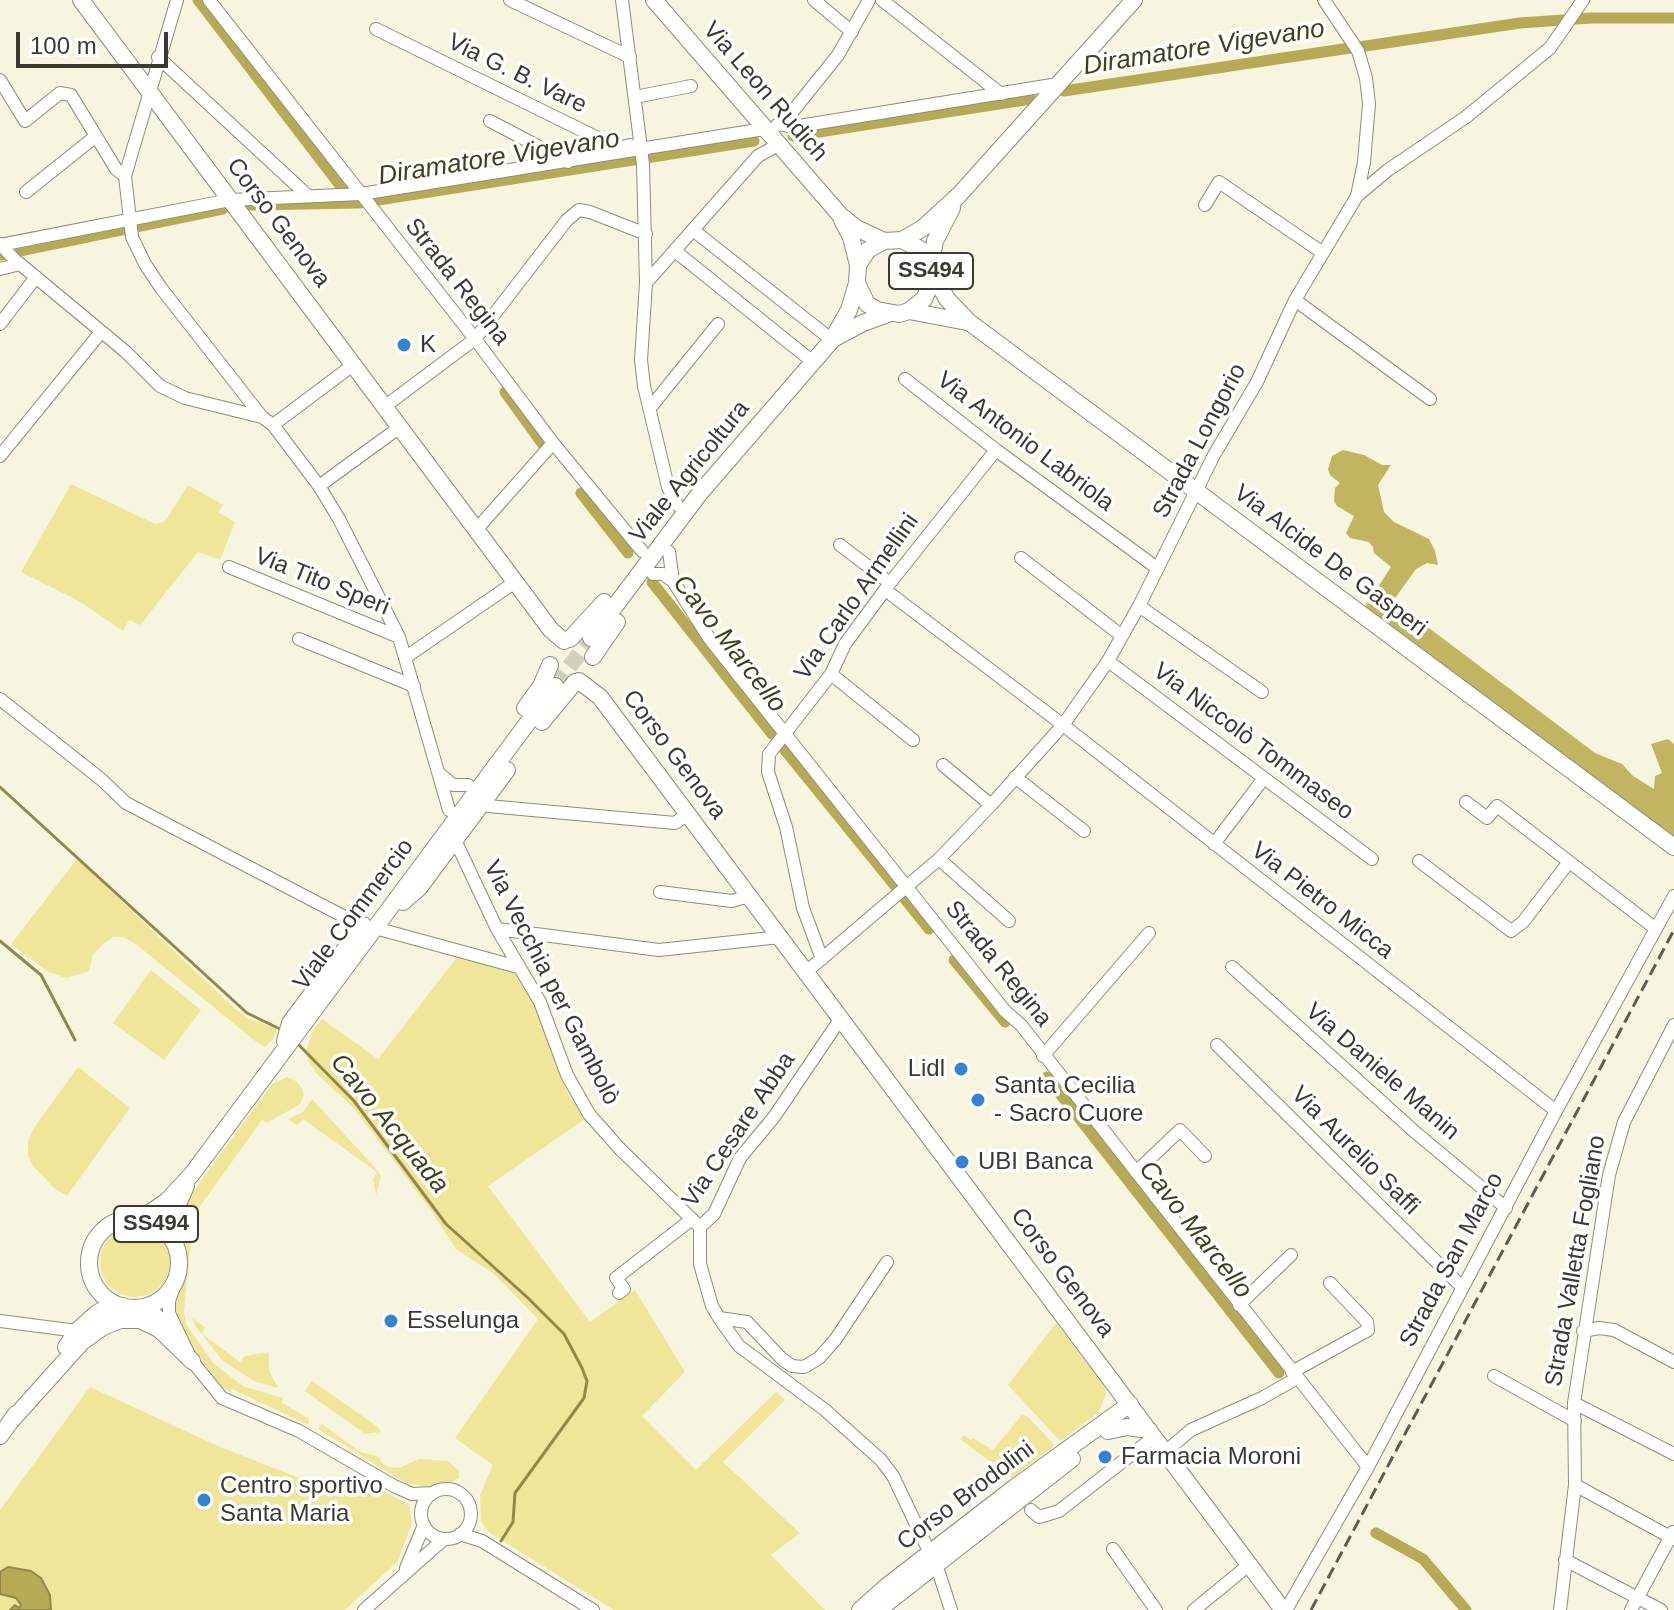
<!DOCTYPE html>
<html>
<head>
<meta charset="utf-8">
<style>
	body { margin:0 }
	#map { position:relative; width:1674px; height:1610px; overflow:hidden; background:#f7f5df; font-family:Helvetica,sans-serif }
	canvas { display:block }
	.scale { position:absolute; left:16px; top:32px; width:152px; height:36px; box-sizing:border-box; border:4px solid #3b3a31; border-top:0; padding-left:10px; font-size:24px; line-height:28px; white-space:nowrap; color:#3b3a31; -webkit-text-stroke:6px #fff; paint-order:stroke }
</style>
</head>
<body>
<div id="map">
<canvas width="1674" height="1610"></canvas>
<div class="scale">100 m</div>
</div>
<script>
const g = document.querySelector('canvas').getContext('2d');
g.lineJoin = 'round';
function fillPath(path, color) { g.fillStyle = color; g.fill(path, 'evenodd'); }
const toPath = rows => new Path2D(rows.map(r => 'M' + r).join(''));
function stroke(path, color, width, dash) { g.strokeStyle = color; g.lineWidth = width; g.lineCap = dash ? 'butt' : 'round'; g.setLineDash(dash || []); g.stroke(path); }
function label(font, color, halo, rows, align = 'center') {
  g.font = font + ' Helvetica,sans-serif'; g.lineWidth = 7; g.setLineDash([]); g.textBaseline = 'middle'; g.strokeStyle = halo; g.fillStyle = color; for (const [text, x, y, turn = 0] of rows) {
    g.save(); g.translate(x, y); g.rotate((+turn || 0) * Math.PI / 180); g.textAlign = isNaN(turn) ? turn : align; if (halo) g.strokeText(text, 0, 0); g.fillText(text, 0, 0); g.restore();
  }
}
const green = toPath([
	[71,484,155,524,163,522,168,517,188,485,223,505,218,512,235,522,220,560,198,552,140,625,129,620,123,631,79,601,21,572],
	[77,859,234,1008,250,1019,275,1028,277,1030,273,1039,265,1047,254,1040,137,945,123,937,113,937,103,944,93,955,89,971,67,978,48,972,11,944],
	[458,956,512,972,522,981,535,998,554,1061,568,1094,585,1119,488,1186,590,1322,635,1290,685,1372,642,1416,696,1470,776,1392,785,1400,723,1462,800,1533,771,1555,825,1610,614,1610,490,1533,481,1522,480,1495,493,1465,455,1438,538,1319,494,1274,456,1249,430,1209,353,1107,318,1075,308,1061,306,1051,312,1032,322,1019,378,1059],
	[151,970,201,1010,164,1060,113,1023],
	[78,1067,130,1108,67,1196,54,1188,33,1166,28,1156,28,1142,33,1129],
	[287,1077,296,1081,302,1088,304,1095,300,1104,267,1123,262,1120,190,1220,196,1225,193,1231,189,1258,184,1312,186,1324,213,1363,243,1386,283,1398,281,1402,309,1419,309,1425,232,1389,230,1392,220,1385,182,1332,173,1301,182,1277,183,1262,179,1234,186,1201,272,1084],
	[312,1099,378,1171,381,1176,376,1195,373,1179,377,1172,303,1119,297,1125,288,1119,303,1112],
	'100 1262a35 35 0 1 1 70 0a35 35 0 1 1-70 0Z',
	[192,1318,205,1327,202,1334,240,1362,245,1356,269,1352,269,1370,278,1388,254,1381,223,1361,196,1327],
	[1056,1323,1104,1386,1106,1393,1099,1412,1060,1441,1008,1385],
	[312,1381,378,1427,381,1432,365,1434,305,1391],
	[90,1387,220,1447,343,1495,353,1476,409,1504,412,1523,398,1561,345,1610,0,1610,0,1510],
	[1022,1415,1027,1416,1052,1442,1054,1446,1012,1478,960,1439,964,1435,971,1440,973,1438,993,1450],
	[322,1424,359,1451,379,1457,382,1463,389,1467,399,1468,419,1459,448,1461,459,1471,459,1478,448,1484,429,1487,406,1483,318,1429]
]);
const forest = toPath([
	[1343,450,1364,455,1382,465,1391,465,1378,485,1384,512,1394,522,1429,539,1435,551,1438,565,1427,563,1416,569,1393,601,1595,753,1622,764,1633,776,1654,789,1655,776,1662,773,1651,744,1668,739,1674,744,1674,838,1365,607,1391,567,1374,553,1373,547,1369,542,1350,538,1346,533,1354,516,1337,506,1334,501,1335,488,1340,483,1330,475,1328,469,1332,456]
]);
const water = toPath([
	[8,1567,31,1571,41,1578,50,1595,51,1610,10,1610,15,1605,19,1608,21,1605,16,1598,0,1594,0,1572,8,1567]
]);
const stream = toPath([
	[0,787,247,1013,282,1030],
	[0,941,41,975,75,1040],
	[297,1043,354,1101,446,1224,528,1298,564,1334,582,1368,587,1381,584,1398,515,1493,513,1522,501,1541]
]);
const canal = toPath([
	[198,0,345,192],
	[1359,47,1520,23,1591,18,1674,18],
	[1064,91,1350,48],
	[793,136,1031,99],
	[250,205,359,203,754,141],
	[0,255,223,209],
	[505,392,544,446],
	[581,493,628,553],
	[652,582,772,734],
	[780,744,896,887],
	[905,899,929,929],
	[954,960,1005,1022],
	[1047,1077,1279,1373],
	[1376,1533,1423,1559,1466,1610]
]);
const majorTunnel = toPath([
	[555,686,591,638]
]);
const minor = toPath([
	[177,0,125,176,132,237,145,264,161,288,262,417],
	[209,0,475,339,553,443,642,551],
	[510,0,630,57],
	[622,0,643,164,646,283,641,360,644,386,668,487,677,505],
	[814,0,852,32],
	[882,0,1001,94],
	[376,29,618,148,630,145],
	[158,57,307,195],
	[0,80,25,121,60,93,71,95,116,169,125,176],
	[635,97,691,86],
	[490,121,568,162],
	[779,124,793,127,1058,84],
	[776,126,793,111,838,55,869,0],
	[26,192,96,136],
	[1358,195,1388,170,1466,117,1550,48,1583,0],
	[1205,205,1219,182,1323,253],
	[693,230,832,340],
	[0,244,14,259,126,352,160,386,185,398,262,417,273,425,319,486,339,519,399,637,449,810],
	[0,245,230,200,361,194,764,129],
	[675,251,813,362],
	[0,269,20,264],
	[646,283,758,156,778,145],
	[1295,300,1430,399],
	[0,324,36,277],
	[905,379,996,450,1157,568],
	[384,407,475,339,567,220,579,210,590,212,646,234],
	[650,408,718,324],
	[273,425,353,365],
	[0,456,101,332],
	[319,486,400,427],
	[476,530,553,443],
	[840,545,890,583],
	[669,552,673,581,709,638,1005,1011,1021,1025,1368,1467],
	[1021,558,1122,636],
	[229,567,399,637],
	[653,574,663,574,673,581],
	[892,595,1063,725,1556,1111],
	[1139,606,1262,692],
	[299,639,414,686],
	[406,657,515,582],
	[1108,661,1372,859],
	[831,674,913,740],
	[0,699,102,780,126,803,362,926],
	[943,765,991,805],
	[440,774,453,785,468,785],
	[1015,777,1084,831],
	[1466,802,1487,818,1497,806,1656,929],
	[488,806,675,823,688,814],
	[455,840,497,929,540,1002,567,1075,589,1114,620,1149,700,1227,700,1264,712,1306,719,1318,739,1346,825,1410,881,1460,893,1476,926,1545],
	[1214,844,1264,778],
	[939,859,1009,921],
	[1419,861,1511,931,1523,922,1569,862],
	[660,892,732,901,749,896],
	[375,928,518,967],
	[497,929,659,950,780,937],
	[822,959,803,908,786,827,768,772,769,754,831,674,845,644,890,583,996,450],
	[1232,967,1415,1132,1506,1208],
	[806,972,939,859,991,805,1063,725,1108,661,1139,606,1214,455,1257,382,1295,300,1357,196,1364,162,1369,104,1366,78,1358,51,1324,0],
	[1217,1045,1462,1287],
	[1043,1056,1149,933],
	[1136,1172,1180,1130,1205,1156],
	[700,1227,714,1214,740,1158,774,1117,841,1018],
	[176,1281,169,1301,169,1313,192,1361,222,1398,299,1431,394,1486,412,1494,433,1493],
	[619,1293,624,1289,616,1278,692,1219],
	[1239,1305,1291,1255],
	[139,1307,153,1311,171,1330],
	[719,1318,747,1322,782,1359,792,1366,804,1367,819,1358,835,1340,887,1262],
	[0,1321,77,1331],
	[1583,1331,1599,1328,1614,1330,1674,1362],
	[1292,1372,1368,1330,1367,1322,1330,1283],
	[1494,1376,1575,1421],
	[1574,1403,1674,1454],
	[1165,1452,1191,1430,1262,1398,1297,1378],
	[1575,1485,1674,1539],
	'421 1514a25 25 0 1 1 50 0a25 25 0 1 1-50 0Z',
	[1031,1510,1039,1517,1059,1511,1154,1437],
	[460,1534,482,1541,593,1610],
	[1113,1549,1156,1610],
	[1565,1560,1661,1610],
	[406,1568,424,1525],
	[939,1573,951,1610],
	[364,1610,444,1539],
	[1194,1610,1250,1564],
	[1286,1610,1368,1467,1556,1111,1674,896],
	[1560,1610,1575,1485,1574,1403,1609,1175,1624,1122,1674,1025],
	[1631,1610,1673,1532]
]);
const major = toPath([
	[81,0,551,630,564,641],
	[654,0,840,215,856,228,884,241],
	[842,220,851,237,858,265],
	[902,240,923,228,959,195,1134,0],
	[930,266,935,241,952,208],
	[931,271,947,299,969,322,1674,847],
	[909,311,967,322],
	[833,339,863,323,888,314],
	[591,638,700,493,832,340,849,310,857,283,858,265,868,250,884,241,902,240,920,249,926,257,931,271,932,281,924,299,909,311,899,314,877,310,867,304,857,283],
	[570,639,604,602],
	[593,657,617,622],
	[579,681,600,697,1283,1610],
	[525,708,541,686,550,665],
	[542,722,575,682],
	[403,902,419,888,507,770],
	[285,1041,290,1023,363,925],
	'89 1263a45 45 0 1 1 90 0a45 45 0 1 1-90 0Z',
	[141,1219,167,1201,192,1174,555,686],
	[173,1239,178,1204,186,1186],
	[66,1347,77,1331,97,1313,111,1306,123,1306],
	[12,1420,82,1342,103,1327,120,1320,140,1320,159,1329,192,1361],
	[1108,1431,1127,1427,1149,1430],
	[0,1436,16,1414],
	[860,1610,887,1586,1014,1488,1130,1404],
	[878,1610,1072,1459]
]);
const rail = toPath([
	[1311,1610,1674,930]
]);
const markers = [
	[404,345,8,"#3283d2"],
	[961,1069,8,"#3283d2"],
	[978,1100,8,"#3283d2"],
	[962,1162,8,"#3283d2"],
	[391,1321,8,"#3283d2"],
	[1105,1457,8,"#3283d2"],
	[204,1500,8,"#3283d2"]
];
const shields = [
	[931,271,84],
	[156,1224,84]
];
const shieldNames = [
	["SS494",931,271],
	["SS494",156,1224]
];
const streetNames = [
	["Via G. B. Vare",517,74,26],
	["Via Leon Rudich",765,92,49],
	["Corso Genova",278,223,53],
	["Strada Regina",457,282,52],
	["Strada Longorio",1200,441,-62],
	["Via Antonio Labriola",1025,442,37],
	["Viale Agricoltura",690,472,-51],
	["Via Alcide De Gasperi",1330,561,37],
	["Via Tito Speri",322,582,22],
	["Via Carlo Armellini",857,597,-55],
	["Via Niccolò Tommaseo",1253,742,37],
	["Corso Genova",674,755,53],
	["Via Pietro Micca",1322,901,38],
	["Viale Commercio",354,915,-53],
	["Strada Regina",998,964,51],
	["Via Vecchia per Gambolò",551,983,63],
	["Via Daniele Manin",1382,1072,41],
	["Via Cesare Abba",739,1130,-56],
	["Via Aurelio Saffi",1355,1151,45],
	["Strada San Marco",1452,1260,-62],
	["Strada Valletta Fogliano",1576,1261,-80],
	["Corso Genova",1062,1273,53],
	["Corso Brodolini",966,1496,-37]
];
const poiNames = [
	["K",420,345],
	["Lidl",945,1069,"right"],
	["Santa Cecilia",994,1086],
	["- Sacro Cuore",994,1114],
	["UBI Banca",978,1162],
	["Esselunga",407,1321],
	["Farmacia Moroni",1121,1457],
	["Centro sportivo",220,1486],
	["Santa Maria",220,1514]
];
const waterNames = [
	["Diramatore Vigevano",1204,48,-9],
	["Diramatore Vigevano",499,158,-9],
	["Cavo Marcello",729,644,52],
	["Cavo Acquada",389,1124,51],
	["Cavo Marcello",1195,1230,52]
];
fillPath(green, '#f0e69a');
fillPath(forest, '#c1b562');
fillPath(water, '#b6aa56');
stroke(water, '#91884b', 2);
stroke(stream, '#91884b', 3);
stroke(canal, '#b6aa56', 11);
stroke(majorTunnel, '#d1d0bc', 16, [16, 8]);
stroke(minor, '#8f8d79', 14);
stroke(major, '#8f8d79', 18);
stroke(minor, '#fff', 12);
stroke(major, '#fff', 16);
stroke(rail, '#5d5c50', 3, [12, 6]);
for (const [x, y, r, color] of markers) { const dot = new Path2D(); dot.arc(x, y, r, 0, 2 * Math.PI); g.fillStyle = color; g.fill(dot); stroke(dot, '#fff', 3); }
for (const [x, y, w] of shields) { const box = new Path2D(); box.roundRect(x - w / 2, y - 18, w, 36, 6); g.fillStyle = '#fff'; g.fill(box); stroke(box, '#3b3a31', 2); }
label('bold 22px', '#3b3a31', null, shieldNames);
label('24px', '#3b3a31', '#fff', streetNames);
label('24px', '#3b3a31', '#fff', poiNames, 'left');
label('italic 26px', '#443f1b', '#fff', waterNames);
</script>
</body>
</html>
